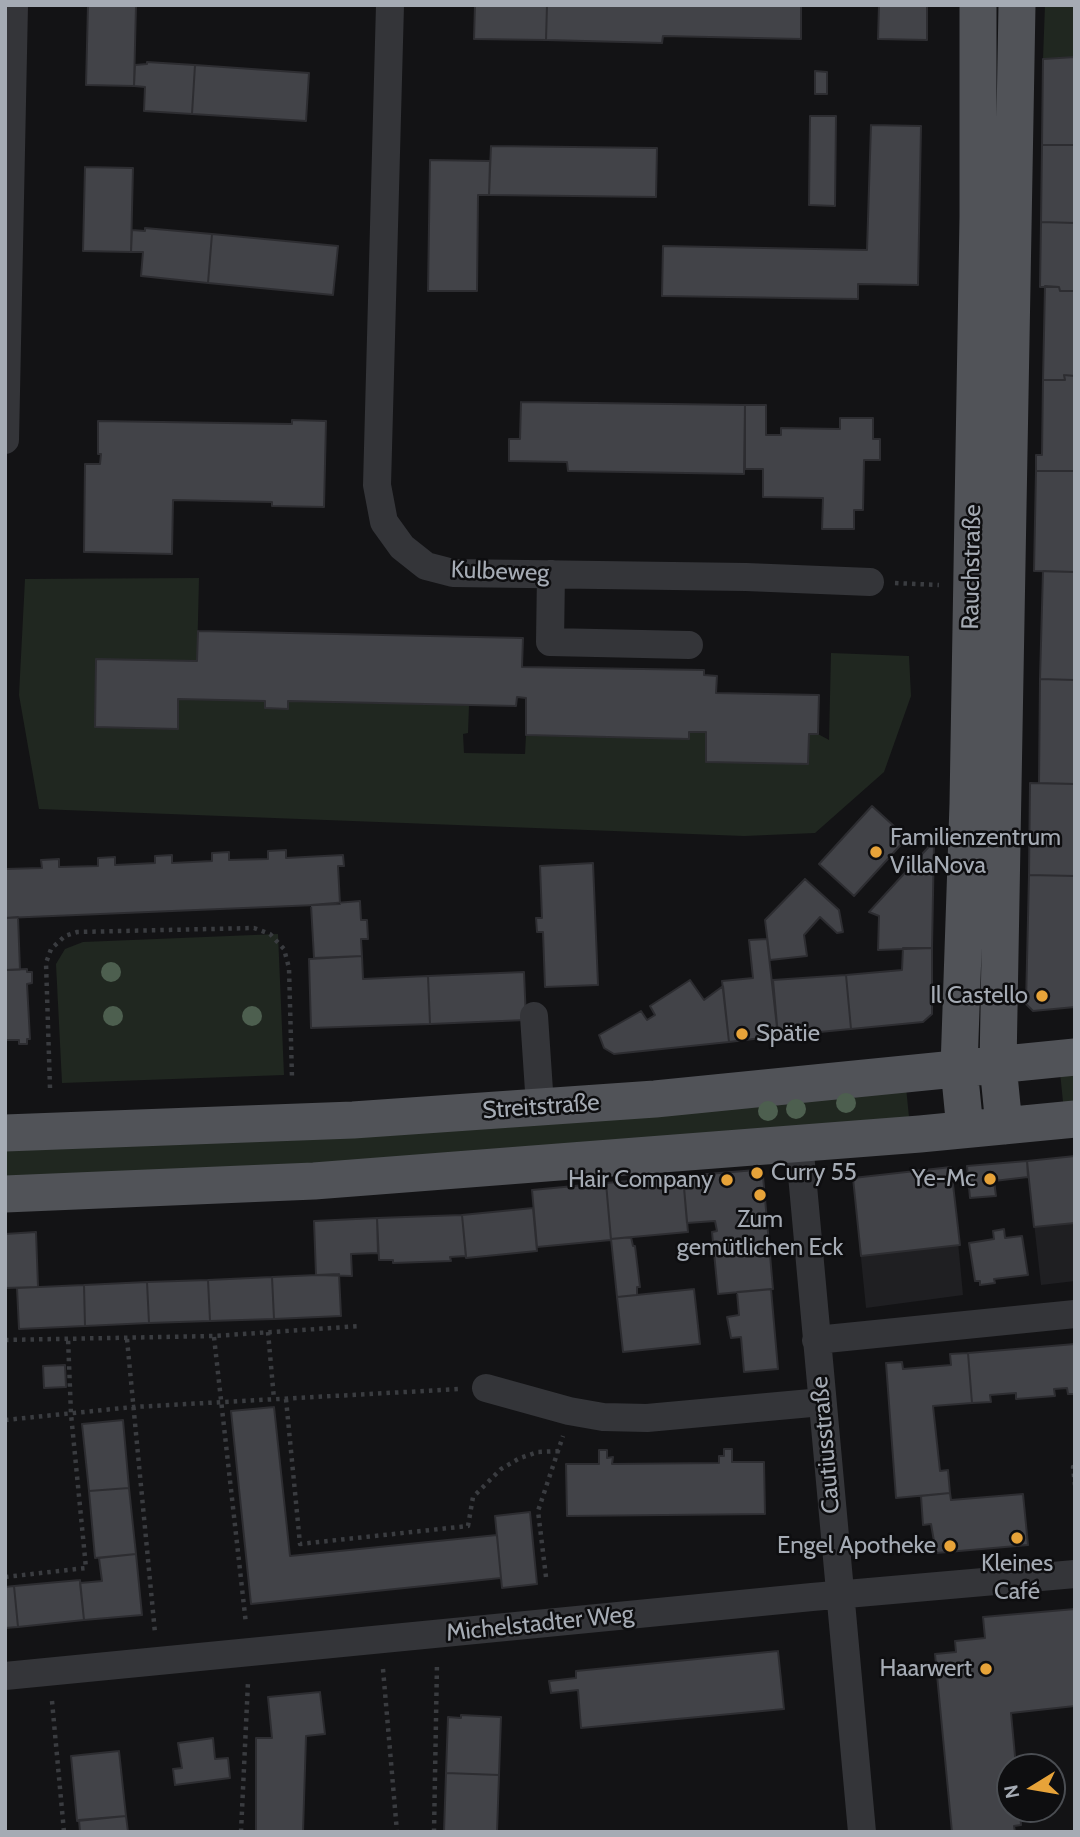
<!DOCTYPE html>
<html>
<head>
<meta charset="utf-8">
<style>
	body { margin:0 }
	#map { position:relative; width:1080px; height:1837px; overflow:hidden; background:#131315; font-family:Cabin,sans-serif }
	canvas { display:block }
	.frame { position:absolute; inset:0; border:7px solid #a5abb4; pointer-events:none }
	.north { position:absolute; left:996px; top:1753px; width:70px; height:70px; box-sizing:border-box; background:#0e0e10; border:2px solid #4a4d52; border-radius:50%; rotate:259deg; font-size:19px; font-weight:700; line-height:28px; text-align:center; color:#a5abb4 }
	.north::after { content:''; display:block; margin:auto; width:24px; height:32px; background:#e7a339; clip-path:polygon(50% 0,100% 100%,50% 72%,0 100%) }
</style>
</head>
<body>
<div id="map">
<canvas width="1080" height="1837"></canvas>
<div class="frame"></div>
<div class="north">N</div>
</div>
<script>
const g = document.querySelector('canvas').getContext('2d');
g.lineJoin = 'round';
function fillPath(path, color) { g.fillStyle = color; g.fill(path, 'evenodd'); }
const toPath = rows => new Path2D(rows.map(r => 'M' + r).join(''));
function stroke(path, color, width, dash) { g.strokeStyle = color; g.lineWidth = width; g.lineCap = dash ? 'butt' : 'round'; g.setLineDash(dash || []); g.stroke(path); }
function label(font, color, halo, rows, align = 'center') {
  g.font = font + ' Cabin,sans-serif'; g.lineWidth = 5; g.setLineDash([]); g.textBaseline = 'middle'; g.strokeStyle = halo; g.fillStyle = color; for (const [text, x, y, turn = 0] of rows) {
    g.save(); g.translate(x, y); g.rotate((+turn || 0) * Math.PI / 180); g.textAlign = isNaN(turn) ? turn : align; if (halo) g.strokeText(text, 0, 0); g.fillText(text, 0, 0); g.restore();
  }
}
const built = toPath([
	[1075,1156,1075,1281,1041,1285,1027,1161],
	[951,1167,963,1295,866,1308,853,1178]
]);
const green = toPath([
	[1045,5,1075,5,1075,57,1043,59],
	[199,578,197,661,97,659,96,727,177,729,178,699,265,701,265,708,287,709,288,701,469,705,468,733,463,734,464,753,525,754,526,735,689,739,689,732,706,732,808,764,809,734,818,734,829,740,831,653,909,656,911,696,884,772,815,833,744,836,39,809,19,695,25,579],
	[278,934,284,1075,62,1083,56,964,65,949,83,942],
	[1075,1070,1075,1101,1063,1102,1060,1072],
	[906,1087,909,1117,373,1163,5,1179,5,1147]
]);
const building = toPath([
	[88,5,136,5,134,86,86,85,88,5],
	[475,5,547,5,546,40,474,39,475,5],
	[547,5,801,5,801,39,663,36,662,43,546,40,547,5],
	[879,5,927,5,927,40,878,39,879,5],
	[1075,57,1075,145,1042,145,1043,59,1075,57],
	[147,62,195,65,192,114,144,111,145,87,134,86,135,65,147,64,147,62],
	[195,65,309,73,306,121,192,114,195,65],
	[815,71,827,72,827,94,815,94,815,71],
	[810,116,836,116,835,206,809,205,810,116],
	[871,125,921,126,918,285,858,284,858,299,662,296,663,246,867,250,871,125],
	[1042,145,1075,145,1075,223,1041,222,1042,145],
	[491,146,657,148,656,197,489,195,491,146],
	[430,160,490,161,489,195,478,195,477,291,428,291,430,160],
	[85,167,133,168,131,252,83,251,85,167],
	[1041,222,1075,223,1075,291,1060,291,1059,287,1040,287,1041,222],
	[145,228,212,234,208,283,141,276,143,252,131,252,132,230,145,231,145,228],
	[212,234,338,246,333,295,208,283,212,234],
	[1045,286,1059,287,1060,291,1075,291,1075,376,1064,375,1065,380,1043,380,1045,286],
	[1064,375,1075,376,1075,471,1036,471,1036,455,1042,455,1043,380,1065,380,1064,375],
	[521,402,745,405,744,474,568,471,567,462,509,461,509,439,520,439,521,402],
	[745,405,766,405,766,435,781,435,781,428,840,429,840,418,873,418,873,439,880,439,880,460,864,460,863,510,854,510,854,529,822,529,823,498,763,497,763,469,745,469,745,405],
	[292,420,326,421,324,507,272,506,272,502,173,500,172,554,84,552,85,464,100,464,101,454,98,454,98,421,292,424,292,420],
	[1036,471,1075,471,1075,572,1034,571,1036,471],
	[1043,571,1075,572,1075,680,1040,679,1043,571],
	[198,631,523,638,522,667,704,670,704,675,717,676,716,693,819,695,818,734,809,734,808,764,706,762,706,732,689,732,689,739,526,735,526,698,517,697,516,706,288,701,288,709,265,708,265,701,178,699,178,729,95,727,96,659,197,661,198,631],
	[1040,679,1075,680,1075,784,1039,783,1040,679],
	[1030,783,1075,784,1075,876,1029,875,1030,783],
	[872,806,907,838,854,896,819,864,872,806],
	[934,841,932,948,878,950,879,916,869,912,934,841],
	[286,850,286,858,343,855,344,866,338,866,340,904,5,918,5,869,42,868,41,860,59,859,59,867,98,866,98,858,115,857,115,865,155,863,155,856,172,855,172,863,212,861,212,853,229,852,229,860,268,859,268,851,286,850],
	[593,863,598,985,545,987,543,932,537,932,536,918,542,918,540,866,593,863],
	[1029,875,1075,876,1075,1007,1033,1011,1026,1004,1029,875],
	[805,879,839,910,843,932,837,933,820,917,804,935,807,956,770,960,765,920,805,879],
	[360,901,361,920,367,920,368,939,361,939,362,956,314,958,311,905,360,901],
	[18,917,20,970,5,970,5,918,18,917],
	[767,939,778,1036,729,1042,722,981,753,978,749,940,767,939],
	[903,948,932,948,932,1014,923,1022,851,1029,846,975,902,970,903,948],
	[362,956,363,979,428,976,430,1024,311,1028,309,959,362,956],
	[27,969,27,972,32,972,32,983,27,984,30,1039,27,1039,27,1044,19,1044,19,1040,5,1040,5,970,27,969],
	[524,972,526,1020,430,1024,428,976,524,972],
	[846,975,851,1029,778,1036,773,980,846,975],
	[690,980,704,1000,723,986,729,1042,614,1054,604,1048,599,1035,641,1011,647,1020,655,1015,650,1006,690,980],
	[1075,1156,1075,1223,1034,1227,1027,1161,1075,1156],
	[1027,1161,1028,1177,994,1181,996,1196,970,1198,967,1166,1027,1161],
	[951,1167,960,1245,861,1256,853,1178,951,1167],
	[756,1170,763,1176,773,1289,718,1294,712,1232,717,1231,715,1221,687,1223,683,1176,756,1170],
	[683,1176,688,1232,611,1239,606,1183,683,1176],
	[606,1183,611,1240,537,1247,532,1190,606,1183],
	[533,1208,537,1251,466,1258,462,1215,533,1208],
	[462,1215,466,1256,450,1257,451,1261,393,1263,393,1260,379,1260,377,1218,462,1215],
	[377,1218,378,1253,351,1254,352,1276,316,1275,314,1221,377,1218],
	[1004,1229,1005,1238,1022,1236,1028,1275,994,1279,995,1283,980,1285,980,1281,975,1281,969,1243,994,1239,993,1231,1004,1229],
	[36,1232,38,1287,5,1288,5,1234,36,1232],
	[631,1237,633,1246,635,1246,640,1287,637,1287,637,1295,617,1297,611,1239,631,1237],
	[339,1274,341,1316,274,1319,272,1277,339,1274],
	[272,1277,274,1319,210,1321,208,1280,272,1277],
	[208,1280,210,1321,149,1323,147,1282,208,1280],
	[147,1282,149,1323,85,1326,84,1285,147,1282],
	[84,1285,85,1326,19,1329,17,1288,84,1285],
	[694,1289,700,1344,623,1352,617,1297,694,1289],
	[771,1289,778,1369,744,1372,741,1337,731,1338,727,1317,739,1315,737,1292,771,1289],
	[1075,1344,1075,1394,1068,1394,1067,1388,1054,1389,1055,1396,1016,1399,1016,1393,990,1395,991,1402,972,1403,968,1353,1075,1344],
	[968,1353,972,1403,933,1406,940,1471,948,1470,950,1493,896,1498,886,1363,902,1362,903,1369,951,1365,950,1354,968,1353],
	[65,1365,66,1387,44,1388,43,1366,65,1365],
	[274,1407,290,1556,497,1535,501,1578,251,1604,231,1411,274,1407],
	[123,1420,129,1488,89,1491,82,1424,123,1420],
	[724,1449,732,1449,732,1462,764,1462,765,1514,567,1516,566,1464,599,1464,599,1450,607,1450,607,1458,613,1457,612,1464,719,1463,719,1456,724,1456,724,1449],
	[129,1488,136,1554,95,1558,89,1491,129,1488],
	[950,1493,951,1500,1023,1494,1028,1545,936,1553,931,1524,923,1525,921,1496,950,1493],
	[530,1512,537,1584,502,1588,495,1516,530,1512],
	[136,1554,142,1615,84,1620,80,1583,102,1581,99,1558,136,1554],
	[80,1580,84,1620,18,1627,14,1586,80,1580],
	[14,1586,18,1627,5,1628,5,1587,14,1586],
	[1075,1609,1075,1706,1011,1713,1016,1767,1010,1767,1010,1809,1020,1809,1021,1825,1014,1826,1015,1832,952,1832,935,1654,956,1652,955,1641,985,1638,983,1617,1075,1609],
	[778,1651,784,1709,581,1728,578,1690,551,1693,549,1681,576,1678,576,1671,778,1651],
	[320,1692,325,1734,306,1736,303,1832,256,1832,256,1738,272,1738,268,1697,320,1692],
	[461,1715,501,1717,499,1775,446,1773,448,1717,461,1718,461,1715],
	[213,1738,215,1759,228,1758,230,1778,175,1785,173,1769,182,1768,178,1743,213,1738],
	[119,1751,126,1816,77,1821,71,1756,119,1751],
	[446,1773,499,1775,497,1832,444,1832,446,1773],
	[126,1816,128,1832,80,1832,79,1820,126,1816]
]);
const path = toPath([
	[895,583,939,585],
	[50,1088,46,963,51,949,65,936,77,932,254,928,270,934,284,949,289,968,292,1078],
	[268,1332,274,1399],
	[214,1337,246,1624],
	[127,1339,155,1633],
	[5,1340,214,1336,360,1326],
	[286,1399,300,1544,468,1526,473,1497,501,1469,520,1458,538,1452,559,1451],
	[5,1420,133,1407,460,1389],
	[1075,1467,1073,1467,1075,1485],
	[5,1577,86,1568,71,1414,68,1338],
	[546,1577,538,1511,563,1436],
	[383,1669,397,1832],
	[52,1701,64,1832],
	[241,1832,248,1682],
	[434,1832,437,1663]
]);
const minor = toPath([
	[390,5,377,485,384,522,402,547,426,566,453,573,746,577,870,582],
	[5,440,14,5],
	[551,574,550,642,689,645],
	[534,1016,540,1106],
	[799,1142,862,1832],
	[816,1340,1075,1314],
	[486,1388,569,1411,603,1417,647,1418,822,1402],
	[5,1676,812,1597,1075,1574]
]);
const major = toPath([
	[1004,1126,998,1065,1017,5],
	[965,1129,959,1068,968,804,978,217,978,5],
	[5,1133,353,1120,655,1099,1075,1057],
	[5,1194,314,1181,920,1134,1075,1119]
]);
const trees = [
	[111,972],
	[113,1016],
	[252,1016],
	[846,1103],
	[796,1109],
	[768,1111]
];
const markers = [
	[876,852,7,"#e7a339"],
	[1042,996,7,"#e7a339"],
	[742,1034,7,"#e7a339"],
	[757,1173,7,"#e7a339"],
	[990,1179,7,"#e7a339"],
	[727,1180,7,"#e7a339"],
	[760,1195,7,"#e7a339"],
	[1017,1538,7,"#e7a339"],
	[950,1546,7,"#e7a339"],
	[986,1669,7,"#e7a339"]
];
const streetNames = [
	["Rauchstraße",972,567,-89],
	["Kulbeweg",500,572,2],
	["Streitstraße",541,1107,-4],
	["Cautiusstraße",826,1445,-95],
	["Michelstadter Weg",540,1624,-6]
];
const poiNames = [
	["Familienzentrum",890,838,"left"],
	["VillaNova",890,866,"left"],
	["Il Castello",1028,996],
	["Spätie",756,1034,"left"],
	["Curry 55",771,1173,"left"],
	["Ye-Mc",976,1179],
	["Hair Company",713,1180],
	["Zum",760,1220,"center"],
	["gemütlichen Eck",760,1248,"center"],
	["Engel Apotheke",936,1546],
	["Kleines",1017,1564,"center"],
	["Café",1017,1592,"center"],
	["Haarwert",972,1669]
];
fillPath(built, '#1f1f22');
fillPath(green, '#202720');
fillPath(building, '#424348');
stroke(building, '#2d2d31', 2);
stroke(path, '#3a3c40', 4.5, [3.5, 5]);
stroke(minor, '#343539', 28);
stroke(major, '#515358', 37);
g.fillStyle = '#4d5f4f';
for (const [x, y] of trees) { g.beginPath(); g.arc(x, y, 10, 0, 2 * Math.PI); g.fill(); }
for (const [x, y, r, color] of markers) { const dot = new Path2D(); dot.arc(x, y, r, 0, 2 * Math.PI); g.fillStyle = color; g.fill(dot); stroke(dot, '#0e0e10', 2.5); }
label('24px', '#a5abb4', '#0e0e10', streetNames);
label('24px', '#a5abb4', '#0e0e10', poiNames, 'right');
</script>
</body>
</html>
